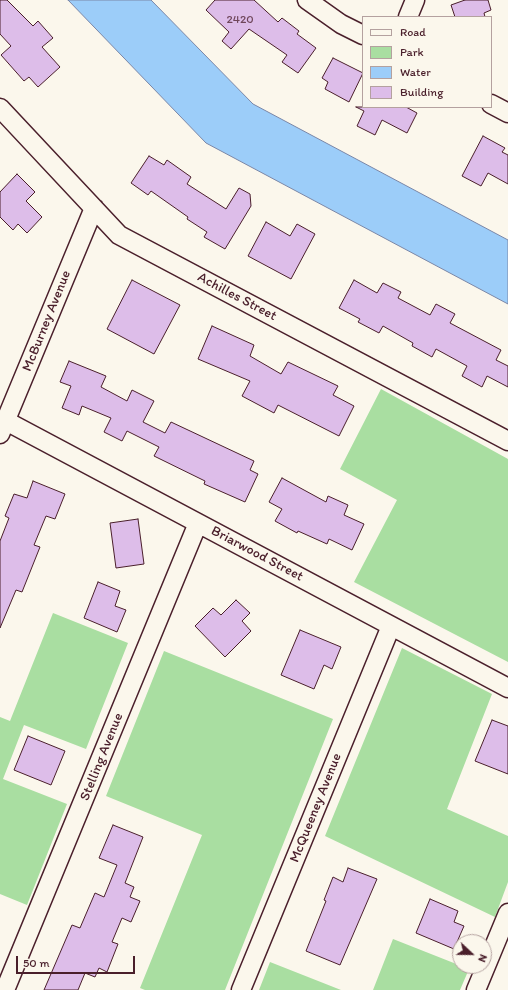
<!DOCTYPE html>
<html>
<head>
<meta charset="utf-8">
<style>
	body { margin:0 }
	#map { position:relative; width:508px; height:990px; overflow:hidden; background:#fbf7ec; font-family:Itim,sans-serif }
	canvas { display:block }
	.legend { position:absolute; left:362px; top:16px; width:130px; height:92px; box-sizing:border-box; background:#fbf7ec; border:1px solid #b4a19f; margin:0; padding:5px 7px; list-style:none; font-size:12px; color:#4a1f2b }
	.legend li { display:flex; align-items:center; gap:8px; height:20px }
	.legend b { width:20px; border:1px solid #b4a19f }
	.north { position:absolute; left:452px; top:934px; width:40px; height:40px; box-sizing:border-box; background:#fbf7ec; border:1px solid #b4a19f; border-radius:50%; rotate:112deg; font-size:11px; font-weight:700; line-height:16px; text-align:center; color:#4a1f2b }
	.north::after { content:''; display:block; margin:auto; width:14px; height:18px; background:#4a1f2b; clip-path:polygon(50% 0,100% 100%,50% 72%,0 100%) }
	.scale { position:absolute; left:16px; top:956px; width:119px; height:18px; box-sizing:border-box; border:2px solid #4a1f2b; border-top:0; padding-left:5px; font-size:12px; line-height:14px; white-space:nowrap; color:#4a1f2b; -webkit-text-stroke:3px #fbf7ec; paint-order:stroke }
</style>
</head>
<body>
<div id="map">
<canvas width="508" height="990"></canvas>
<ul class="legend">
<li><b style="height:5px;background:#fbf7ec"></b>Road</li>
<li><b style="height:11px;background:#a9dea1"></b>Park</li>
<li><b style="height:11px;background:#9ccdf9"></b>Water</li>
<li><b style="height:11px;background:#ddbde9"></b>Building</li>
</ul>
<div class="north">N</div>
<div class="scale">50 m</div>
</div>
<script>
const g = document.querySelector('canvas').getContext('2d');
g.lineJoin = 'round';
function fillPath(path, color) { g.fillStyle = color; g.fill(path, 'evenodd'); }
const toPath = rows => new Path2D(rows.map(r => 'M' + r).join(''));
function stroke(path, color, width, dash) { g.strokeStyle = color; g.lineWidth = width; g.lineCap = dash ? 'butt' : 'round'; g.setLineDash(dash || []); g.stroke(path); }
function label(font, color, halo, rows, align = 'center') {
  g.font = font + ' Itim,sans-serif'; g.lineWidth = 3; g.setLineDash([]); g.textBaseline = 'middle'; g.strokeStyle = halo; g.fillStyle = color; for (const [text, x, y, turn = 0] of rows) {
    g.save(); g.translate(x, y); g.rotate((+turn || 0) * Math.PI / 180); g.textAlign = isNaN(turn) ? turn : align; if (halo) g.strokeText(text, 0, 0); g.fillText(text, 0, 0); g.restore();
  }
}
const green = toPath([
	[381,389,508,459,508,662,354,582,397,500,340,469],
	[53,613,128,643,86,749,24,725,3,779,67,804,27,905,0,894,0,717,10,721],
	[402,648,492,694,447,809,508,836,508,882,495,917,325,836],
	[164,651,333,719,225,990,145,990,140,988,202,835,106,796],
	[393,939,469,969,460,990,373,990],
	[270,962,341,990,259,990]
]);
const water = toPath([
	[68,0,151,0,253,104,508,240,508,304,206,143,68,0]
]);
const building = toPath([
	[0,0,7,0,33,26,38,21,53,38,42,47,60,67,38,87,29,77,24,81,1,55,11,46,0,34,0,0],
	[215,0,254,0,278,22,282,18,299,31,297,34,316,48,298,73,282,62,287,55,249,29,231,49,222,41,229,32,206,10,215,0],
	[465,0,488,0,491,10,484,13,485,17,455,17,451,5,465,0],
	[333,58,363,73,349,102,325,89,328,82,322,78,333,58],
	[356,107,406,107,417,113,407,133,382,120,375,135,357,126,364,111,356,107],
	[483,136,505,148,502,152,508,155,508,184,488,173,481,186,462,176,483,136],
	[149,156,164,165,167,160,191,177,187,184,226,209,239,188,250,194,251,206,225,249,204,237,207,232,187,219,188,217,151,191,148,195,131,183,149,156],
	[17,174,35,192,26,201,42,217,27,233,18,224,13,230,0,217,0,192,17,174],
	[266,222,290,236,297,224,315,234,291,279,248,256,266,222],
	[132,280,180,305,154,354,107,329,132,280],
	[354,280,377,293,383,283,401,292,398,298,430,315,436,304,455,314,450,323,501,350,496,360,508,366,508,387,487,376,482,387,462,376,467,366,436,349,432,357,412,346,413,343,383,326,379,333,358,322,360,319,339,308,354,280],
	[212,326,254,345,250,356,281,374,288,362,338,386,333,395,354,406,339,436,278,405,274,413,242,396,250,381,198,359,212,326],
	[69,361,106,376,101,387,127,401,132,390,154,401,143,422,165,433,171,422,254,461,250,470,258,474,245,502,204,484,205,481,154,456,159,447,127,431,122,441,104,432,111,418,82,406,79,415,62,408,71,386,60,382,69,361],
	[282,478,326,502,328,496,348,505,344,515,364,524,352,550,329,539,327,544,298,531,297,533,275,521,282,509,269,502,282,478],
	[33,481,65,494,55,519,46,516,34,545,40,547,22,592,16,590,0,628,0,541,9,518,5,516,14,494,27,498,33,481],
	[138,519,144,564,116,568,110,523,138,519],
	[98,582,120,591,115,606,126,610,117,632,84,618,98,582],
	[236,600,250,613,242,621,251,631,225,657,195,626,213,608,221,615,236,600],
	[300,630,341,647,332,669,324,665,314,689,281,675,300,630],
	[492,720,508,726,508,774,475,761,492,720],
	[28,736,65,751,51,785,14,770,28,736],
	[113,825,143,837,125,883,134,887,130,897,140,901,131,922,122,918,112,942,118,944,107,972,99,968,95,977,85,973,78,990,44,990,72,925,80,928,95,893,104,897,117,865,99,858,113,825],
	[348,868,377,879,340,965,306,951,326,901,324,900,333,877,343,882,348,868],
	[430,899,458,911,454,922,464,926,454,949,416,933,430,899]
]);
const minor = toPath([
	[307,0,341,24,363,35],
	[408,17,415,0],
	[491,104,508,113],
	[0,108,119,235,508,441],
	[6,421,508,688],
	[0,434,94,208],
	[5,990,198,523],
	[241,990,391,626],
	[476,990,508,913]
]);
const numberNames = [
	["2420",240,20]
];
const streetNames = [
	["Achilles Street",237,297,28],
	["McBurney Avenue",47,321,-68],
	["Briarwood Street",257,554,28],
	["Stelling Avenue",102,757,-68],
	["McQueeney Avenue",316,808,-68]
];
fillPath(green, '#a9dea1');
fillPath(water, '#9ccdf9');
stroke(water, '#7b87a7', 1);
fillPath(building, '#ddbde9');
stroke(building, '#4a1f2b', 1);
stroke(minor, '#4a1f2b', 21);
stroke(minor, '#fbf7ec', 18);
label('12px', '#6f465a', null, numberNames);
label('14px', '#4a1f2b', '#fbf7ec', streetNames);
</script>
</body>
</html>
